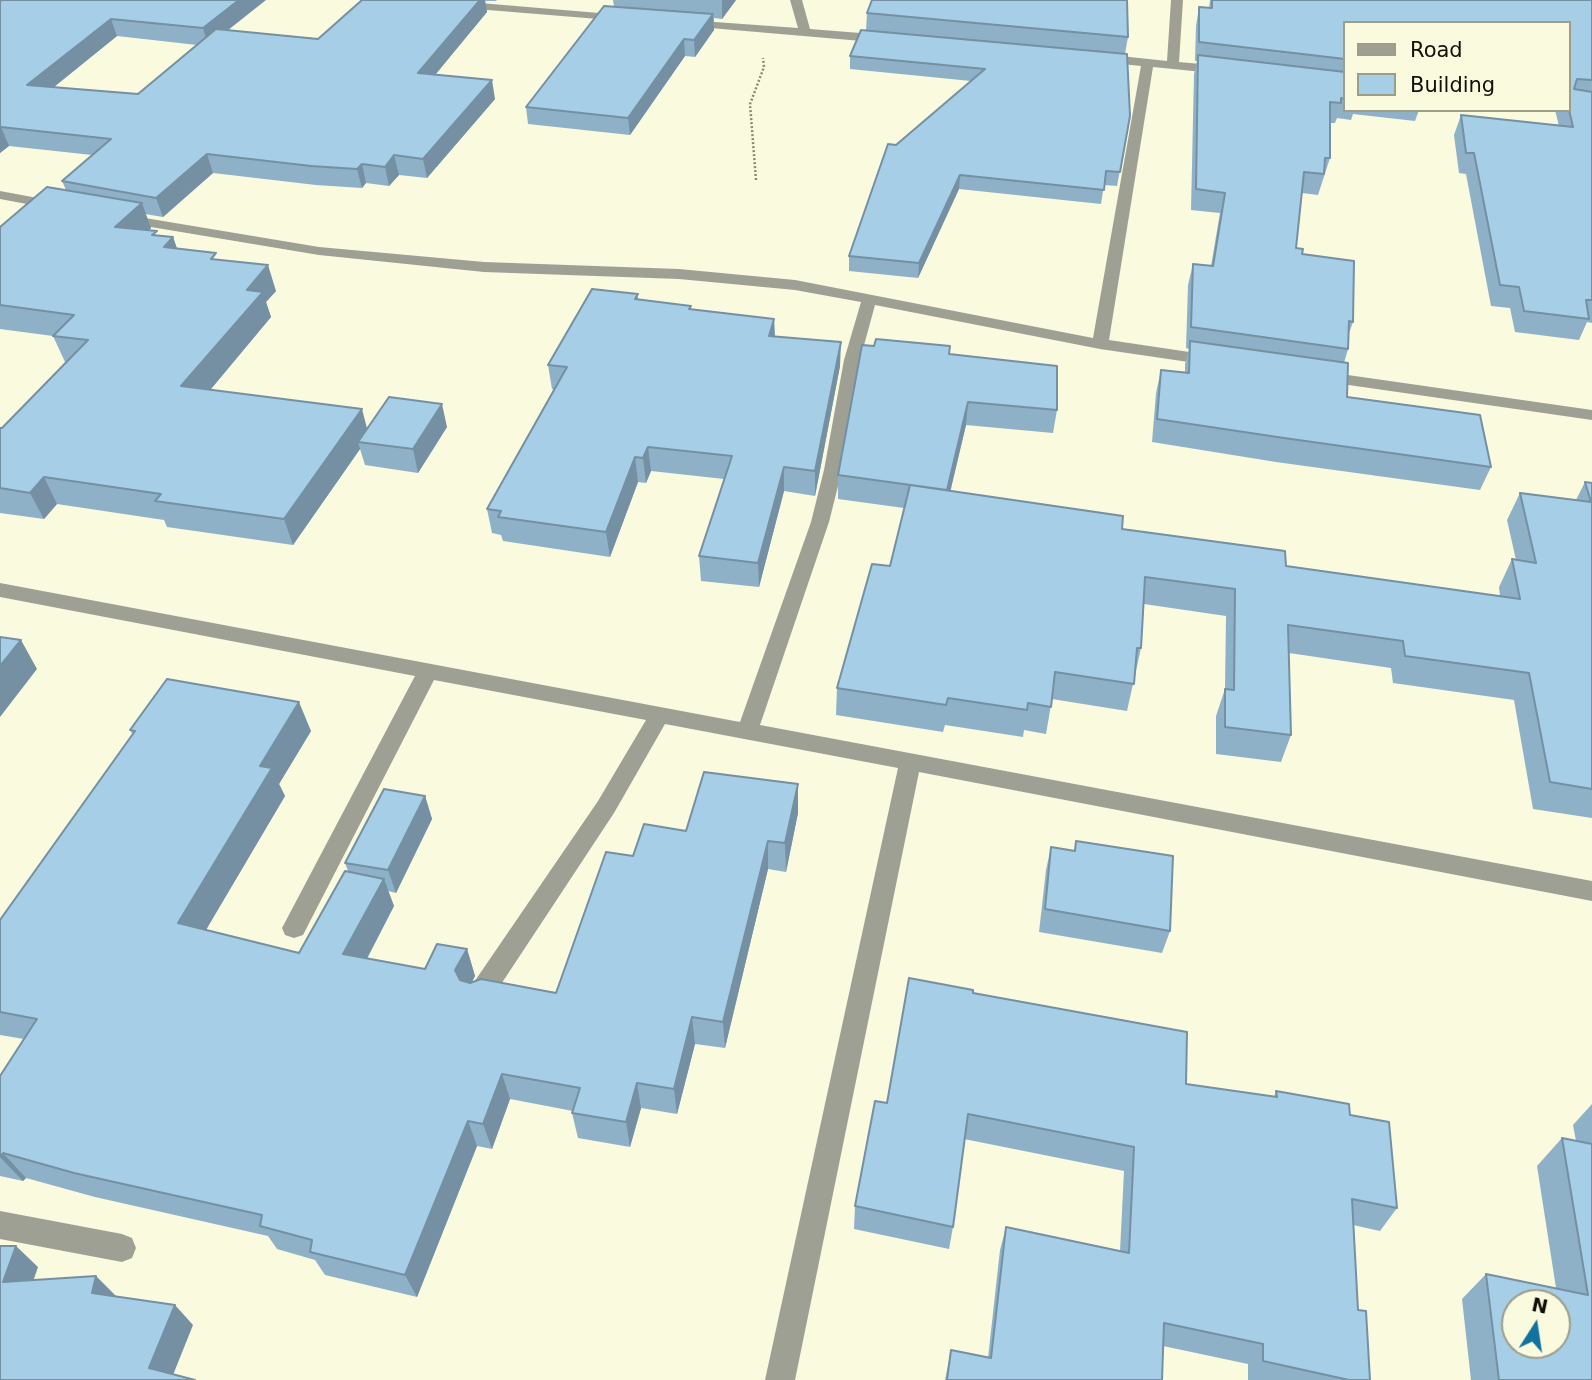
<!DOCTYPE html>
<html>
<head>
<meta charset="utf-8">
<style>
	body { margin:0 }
	#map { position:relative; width:1592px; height:1380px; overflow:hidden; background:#fafadf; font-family:"DejaVu Sans",sans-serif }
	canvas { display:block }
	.legend { position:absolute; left:1343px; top:21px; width:228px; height:91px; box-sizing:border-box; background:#fafadf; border:2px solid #9d9d89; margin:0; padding:9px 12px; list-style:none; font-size:21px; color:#111108 }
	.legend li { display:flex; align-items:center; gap:14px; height:35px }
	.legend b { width:35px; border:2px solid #9d9d89 }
	.north { position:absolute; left:1501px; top:1289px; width:70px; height:70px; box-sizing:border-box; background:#fafadf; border:2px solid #9d9d89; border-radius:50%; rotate:12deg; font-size:19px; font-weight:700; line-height:28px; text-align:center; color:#111108 }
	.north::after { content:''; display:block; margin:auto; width:24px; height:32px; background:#11729f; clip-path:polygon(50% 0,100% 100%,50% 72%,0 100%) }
</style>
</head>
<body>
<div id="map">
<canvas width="1592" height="1380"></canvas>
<ul class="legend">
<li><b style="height:9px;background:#9fa094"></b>Road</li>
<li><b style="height:19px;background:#a6cee7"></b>Building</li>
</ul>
<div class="north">N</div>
</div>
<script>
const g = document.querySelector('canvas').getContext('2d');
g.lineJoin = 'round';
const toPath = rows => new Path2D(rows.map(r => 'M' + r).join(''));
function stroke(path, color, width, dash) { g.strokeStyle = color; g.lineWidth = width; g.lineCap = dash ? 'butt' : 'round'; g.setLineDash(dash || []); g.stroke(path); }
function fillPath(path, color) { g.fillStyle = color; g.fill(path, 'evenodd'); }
const path = toPath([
	[756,180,750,104,764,67,763,58]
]);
const minor = toPath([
	[396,0,444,0,623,15,629,18,623,21,402,3,396,0],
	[790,0,802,0,810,29,885,35,891,39,885,43,687,26,681,23,687,20,798,28,790,0],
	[1171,0,1183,0,1179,62,1223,66,1229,70,1223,74,1153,67,1109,340,1216,356,1224,361,1216,366,1100,349,875,305,860,360,842,470,829,522,760,725,1592,881,1592,901,919,772,795,1380,765,1380,898,768,665,724,614,813,488,1004,479,1007,470,1004,466,996,470,988,598,801,646,720,434,680,303,935,294,938,285,935,282,928,415,676,0,597,0,583,740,722,811,522,824,470,844,360,861,302,795,290,679,279,484,272,319,255,121,222,114,218,121,214,319,247,484,262,679,269,795,280,1093,338,1141,66,1102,62,1096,58,1102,54,1167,61,1171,0],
	[0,191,59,202,66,206,59,210,0,199,0,191],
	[1320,371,1592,410,1592,420,1314,380,1314,372,1320,371],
	[0,1211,122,1234,132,1238,136,1248,132,1258,122,1262,0,1239,0,1211]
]);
const wall = toPath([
	[0,0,228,30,318,39,362,0,497,0,496,1,485,1,487,12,435,74,495,99,427,178,399,175,389,186,366,183,362,188,316,185,213,173,163,217,145,214,151,228,149,230,158,236,173,237,177,249,218,260,276,291,266,302,271,317,210,390,367,429,447,427,418,473,365,465,360,449,293,545,167,527,164,520,57,504,44,519,0,513,0,428,2,428,67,362,65,362,53,336,0,329,0,227,66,190,62,181,92,155,9,146,0,153],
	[117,36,197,45,138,94,54,87],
	[613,0,736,0,722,19,714,18,714,30,695,57,685,56,630,135,528,124,526,107,614,6],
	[1210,0,1592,0,1592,323,1587,322,1579,340,1515,332,1510,308,1491,306,1466,174,1459,173,1454,135,1461,115,1559,126,1555,110,1569,110,1569,23,1345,23,1345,110,1419,110,1415,121,1353,114,1351,120,1337,118,1335,123,1330,123,1330,158,1318,195,1302,193,1296,248,1302,254,1353,322,1348,336,1348,349,1344,363,1347,397,1491,467,1480,490,1276,462,1152,442,1156,393,1161,370,1185,372,1185,364,1189,349,1186,348,1188,285,1193,264,1211,266,1220,213,1191,210,1194,74,1197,61,1195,61,1196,26,1199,7,1209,8],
	[867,13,1128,37,1125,54,1130,116,1117,186,1104,185,1101,204,959,189,918,278,849,271,849,256,896,145,971,81,850,69,850,56,866,31],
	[638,294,638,300,691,309,774,319,775,336,840,366,815,496,784,491,759,587,701,581,699,556,724,479,651,471,646,483,638,482,610,557,503,541,501,535,492,533,487,509,555,390,552,389,548,365],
	[950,354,1057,410,1053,433,966,425,950,491,1286,566,1500,596,1499,587,1512,559,1516,560,1507,520,1520,493,1576,500,1585,482,1592,483,1592,818,1533,809,1514,700,1393,683,1391,668,1289,653,1291,735,1281,762,1216,754,1216,716,1225,689,1226,616,1144,604,1141,648,1127,711,1052,699,1046,734,1024,730,1023,737,945,725,943,732,836,715,837,688,890,566,904,508,838,499,838,475],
	[130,730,311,731,279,784,285,796,206,930,299,953,348,871,345,863,425,796,432,819,396,893,388,891,394,906,367,959,425,969,467,949,475,976,472,982,556,993,633,856,686,831,798,813,786,872,768,869,725,1048,695,1044,677,1114,641,1108,630,1147,578,1138,572,1113,573,1111,510,1099,492,1149,477,1146,417,1297,325,1275,315,1260,277,1249,268,1236,95,1197,26,1178,23,1181,0,1176,0,1076,24,1039,0,1035,0,920,133,735],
	[1076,841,1170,931,1162,953,1039,932,1046,870,1051,847,1074,851],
	[973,993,1186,1084,1274,1097,1276,1091,1350,1115,1397,1208,1380,1231,1353,1225,1358,1310,1370,1380,1248,1380,1248,1364,1163,1346,1162,1380,945,1380,951,1350,988,1358,1000,1250,1006,1227,1120,1251,1124,1171,964,1139,953,1227,949,1249,854,1229,855,1206,887,1103],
	[1592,1104,1592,1380,1471,1380,1462,1299,1486,1274,1556,1288,1537,1166,1562,1138,1576,1141,1573,1125]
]);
const shadedWall = toPath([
	[239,0,266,0,208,46,203,28],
	[480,0,485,0,487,12,422,91,418,73],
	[723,0,736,0,722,19,722,1],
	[713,14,714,30,695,57,694,40],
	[111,19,117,36,34,103,27,85],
	[684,39,685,56,630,135,628,118],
	[492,80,495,99,427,178,423,159],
	[1,127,9,146,0,153,0,128],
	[207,154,213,173,163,217,156,198],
	[394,155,399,175,389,186,385,167],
	[362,164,366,183,362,188,357,169],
	[960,175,959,189,918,278,919,263],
	[142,203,151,228,124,252,115,227],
	[173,237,182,263,164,247],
	[268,265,276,291,266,302,271,317,191,413,181,386,247,290],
	[774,319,775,343,769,336],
	[841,342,840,366,815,496,815,471],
	[968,402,966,425,945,514,947,490],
	[442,404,447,427,418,473,413,449],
	[362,409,369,436,358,442,360,449,293,545,284,519],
	[648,447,651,471,646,483,643,458],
	[635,457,638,482,610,557,606,532],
	[784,467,784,491,759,587,758,563],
	[44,477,57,504,44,519,30,493],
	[21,640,37,669,0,717,0,666],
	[299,702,311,731,279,784,285,796,194,950,178,923,260,766],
	[798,784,798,813,786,872,785,843],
	[425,796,432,819,396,893,388,870],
	[768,841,768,869,725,1048,723,1022],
	[384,879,394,906,355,981,343,954],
	[467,949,475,976,464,997,455,970],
	[692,1017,695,1044,677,1114,674,1089],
	[502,1074,510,1099,492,1149,483,1124],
	[637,1083,641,1108,630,1147,626,1122],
	[468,1121,477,1146,417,1297,405,1275],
	[3,1153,26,1178,23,1181,0,1157],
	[16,1246,38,1267,26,1302,3,1282],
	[96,1276,116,1296,92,1293],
	[175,1305,193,1325,171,1380,149,1368]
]);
const building = toPath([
	[2,0,239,0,203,28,111,19,27,85,138,94,216,29,318,39,362,0,480,0,418,73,492,80,423,159,394,155,385,167,362,164,357,169,311,166,207,154,156,198,62,181,111,139,1,127,0,128,0,1,2,0],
	[872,0,1127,0,1128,37,867,13,872,0],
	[1212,0,1592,0,1592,80,1577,79,1574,89,1592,92,1592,300,1586,300,1589,319,1524,311,1519,287,1500,285,1474,153,1466,153,1461,115,1573,127,1569,110,1569,23,1345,23,1345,59,1199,42,1199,7,1212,8,1212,0],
	[604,6,713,14,694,40,684,39,628,118,526,107,604,6],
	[861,30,1127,54,1130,116,1120,172,1106,171,1104,190,960,175,919,263,849,256,888,144,896,145,985,69,850,56,861,30],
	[1198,55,1345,72,1345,99,1341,98,1341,103,1330,102,1330,158,1325,158,1324,174,1304,172,1296,248,1303,249,1302,254,1354,261,1353,322,1349,321,1348,349,1191,327,1193,264,1213,266,1225,193,1196,189,1198,55],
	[47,187,142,203,115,227,157,231,152,235,173,237,164,247,216,253,211,259,268,265,247,290,263,292,181,386,362,409,284,519,155,501,161,494,44,477,30,493,0,488,0,428,2,428,88,340,53,336,74,315,0,305,0,227,47,187],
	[592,289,638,294,635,299,691,306,689,309,774,319,769,336,841,342,815,471,784,467,758,563,699,556,732,456,648,447,643,458,635,457,606,532,498,517,501,511,487,509,567,367,548,365,592,289],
	[876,339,950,346,949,354,1057,366,1057,410,968,402,947,490,838,475,862,345,874,346,876,339],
	[1190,341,1348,363,1347,397,1480,415,1491,467,1284,438,1157,419,1161,370,1189,373,1190,341],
	[389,397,442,404,413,449,358,442,389,397],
	[1585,482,1592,483,1592,789,1550,782,1529,673,1405,656,1403,641,1288,625,1291,735,1225,727,1225,689,1234,690,1235,589,1145,577,1141,648,1137,648,1134,684,1055,672,1051,707,1028,703,1027,710,948,698,946,705,837,688,872,564,890,566,910,485,1123,516,1122,529,1285,551,1286,566,1520,599,1512,559,1536,563,1520,493,1591,502,1585,482],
	[0,637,21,640,0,666,0,637],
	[167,679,299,702,260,766,272,768,178,923,299,953,345,871,384,879,343,954,425,969,437,944,467,949,455,970,460,980,470,983,481,979,556,993,606,852,633,856,644,824,686,831,704,772,798,784,785,843,768,841,723,1022,692,1017,674,1089,637,1083,626,1122,572,1113,580,1088,502,1074,483,1124,468,1121,405,1275,310,1252,312,1240,260,1226,262,1215,74,1173,3,1153,0,1157,0,1076,37,1019,0,1012,0,920,135,731,130,730,167,679],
	[384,789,425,796,388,870,345,863,384,789],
	[1076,841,1173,856,1170,931,1045,909,1051,847,1075,851,1076,841],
	[909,978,973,990,973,993,1187,1032,1186,1084,1277,1097,1276,1091,1349,1104,1350,1115,1389,1122,1397,1208,1352,1199,1358,1310,1366,1311,1370,1380,1349,1380,1263,1361,1263,1344,1164,1323,1162,1380,947,1380,951,1350,991,1358,1006,1227,1129,1253,1134,1147,968,1114,953,1227,855,1206,875,1101,887,1103,909,978],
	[1562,1138,1592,1144,1592,1380,1499,1380,1486,1274,1588,1295,1562,1138],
	[1515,1303,1557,1303,1557,1345,1515,1345,1515,1303],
	[0,1246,16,1246,3,1282,96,1276,92,1293,175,1305,149,1368,195,1380,0,1380,0,1246]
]);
stroke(path, '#8a8a77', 2.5, [2, 2]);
fillPath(minor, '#9fa094');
fillPath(wall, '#8fb1c7');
fillPath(shadedWall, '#7490a2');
fillPath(building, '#a6cee7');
stroke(building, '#7490a2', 2);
</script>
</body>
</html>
